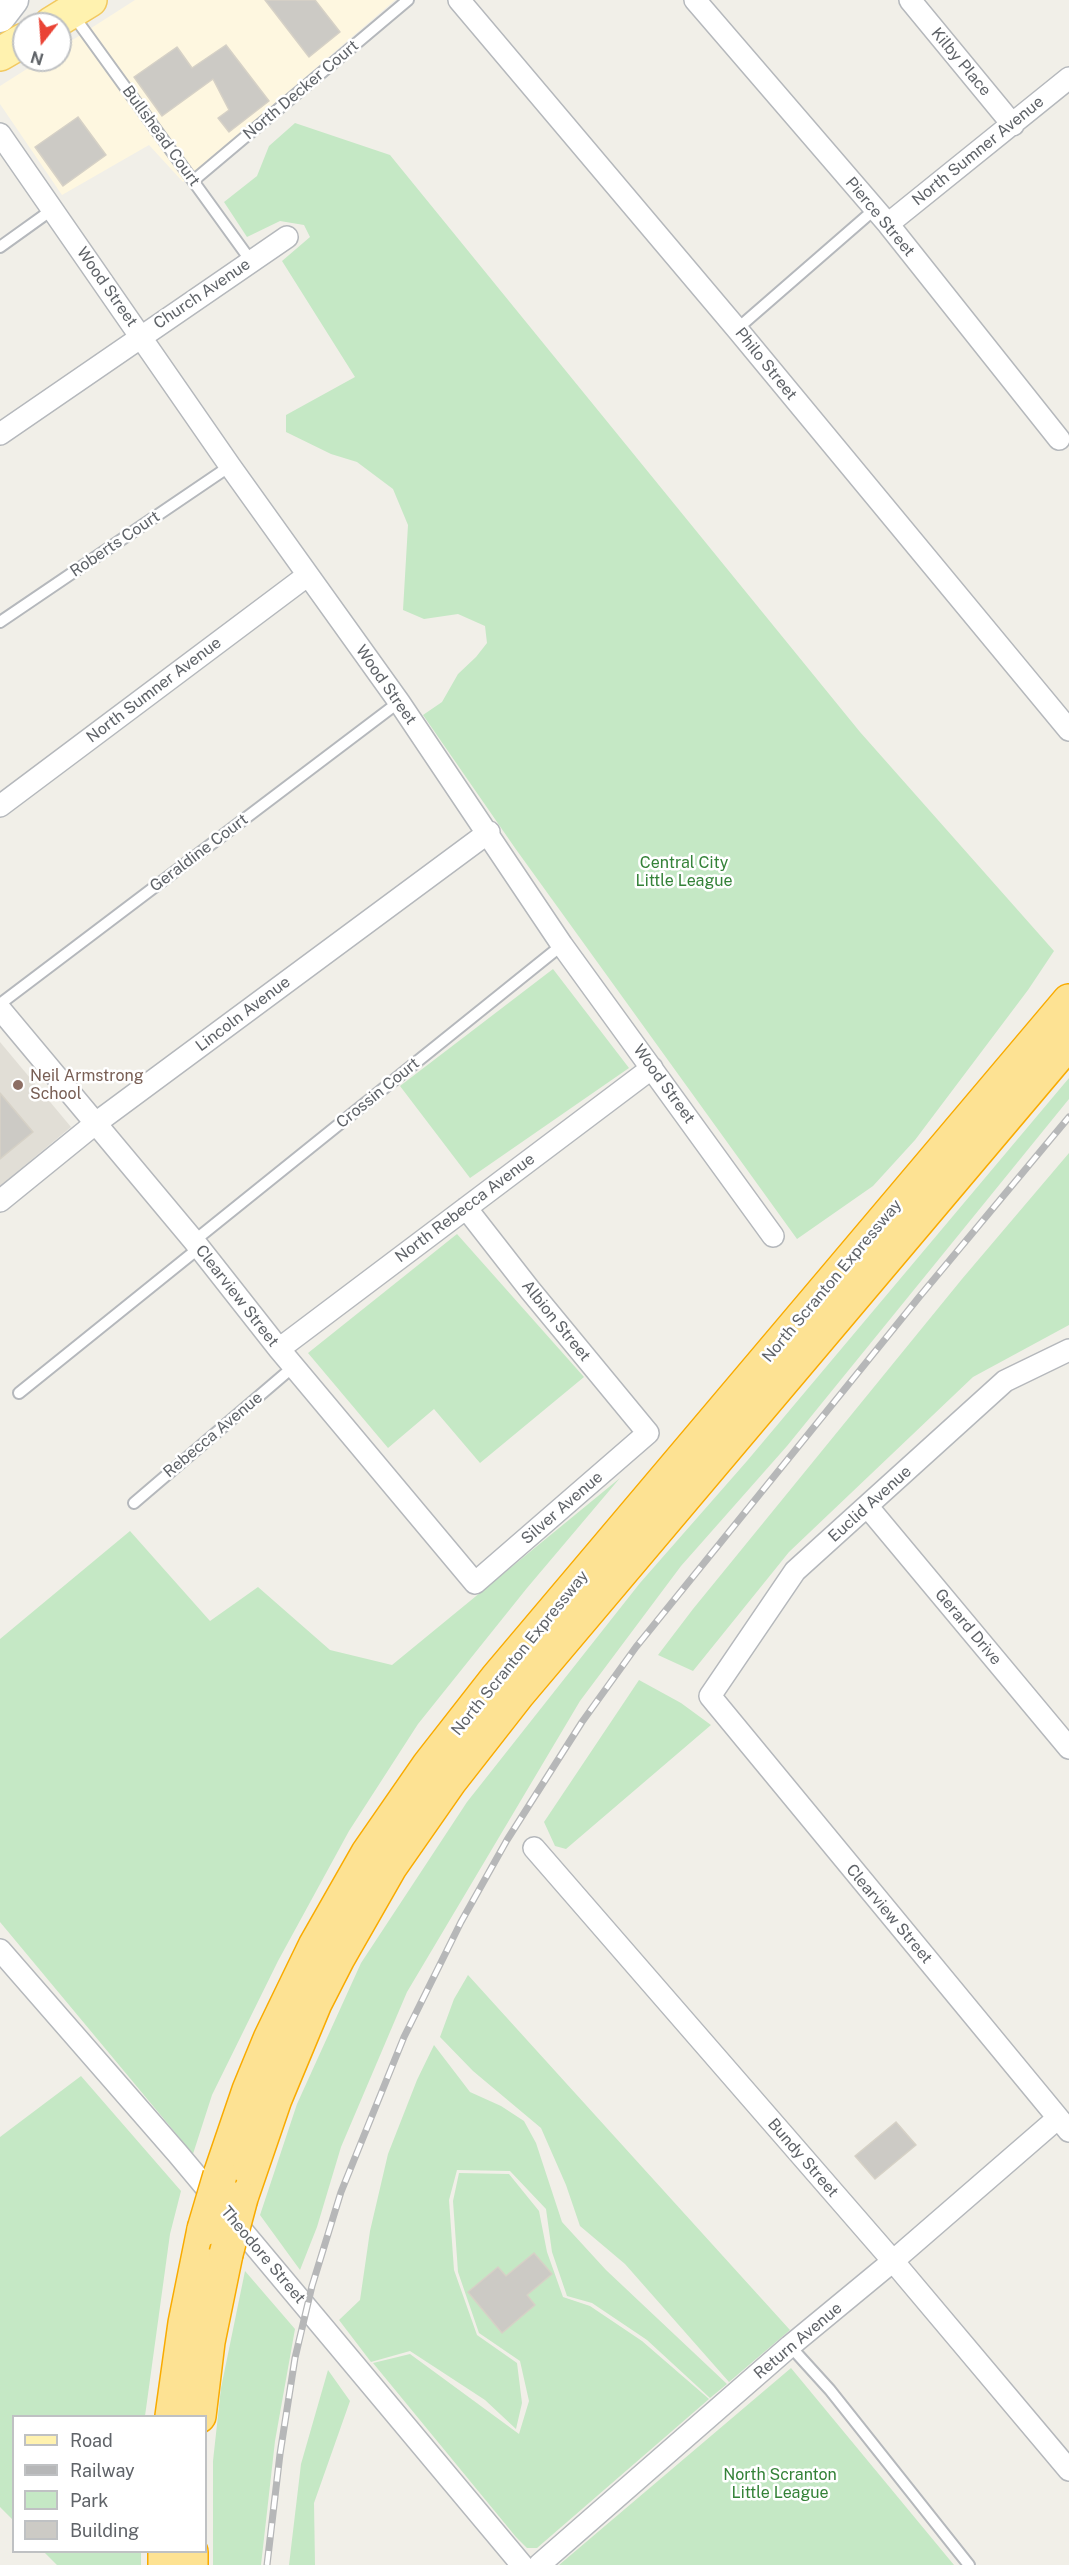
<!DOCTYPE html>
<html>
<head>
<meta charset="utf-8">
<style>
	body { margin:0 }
	#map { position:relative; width:1069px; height:2565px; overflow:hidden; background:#f1efe8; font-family:"Public Sans",sans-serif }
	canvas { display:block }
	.legend { position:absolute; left:12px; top:2415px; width:195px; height:138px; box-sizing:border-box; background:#fff; border:2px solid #bfc1c3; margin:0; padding:8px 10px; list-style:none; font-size:18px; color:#5f6368 }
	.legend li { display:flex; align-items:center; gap:12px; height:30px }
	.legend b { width:30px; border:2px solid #bfc1c3 }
	.north { position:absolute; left:12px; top:12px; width:60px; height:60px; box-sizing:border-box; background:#fff; border:2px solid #bfc1c3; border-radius:50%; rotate:197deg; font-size:16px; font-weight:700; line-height:24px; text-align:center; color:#5f6368 }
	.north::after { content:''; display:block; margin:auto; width:21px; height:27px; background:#ea4335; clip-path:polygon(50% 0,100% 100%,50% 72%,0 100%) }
</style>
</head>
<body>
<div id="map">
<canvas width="1069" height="2565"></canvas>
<ul class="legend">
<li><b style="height:8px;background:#fff2af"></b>Road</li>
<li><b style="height:8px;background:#b6b7b8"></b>Railway</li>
<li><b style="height:16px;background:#c5e8c5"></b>Park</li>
<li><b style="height:16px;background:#cccac5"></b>Building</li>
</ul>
<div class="north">N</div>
</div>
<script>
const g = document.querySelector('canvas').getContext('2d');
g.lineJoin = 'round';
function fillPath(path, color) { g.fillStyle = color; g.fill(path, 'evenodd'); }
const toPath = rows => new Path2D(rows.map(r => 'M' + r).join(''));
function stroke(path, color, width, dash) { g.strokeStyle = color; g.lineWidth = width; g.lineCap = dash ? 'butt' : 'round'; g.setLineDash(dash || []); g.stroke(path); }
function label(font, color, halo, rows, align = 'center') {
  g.font = font + ' "Public Sans",sans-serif'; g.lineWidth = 5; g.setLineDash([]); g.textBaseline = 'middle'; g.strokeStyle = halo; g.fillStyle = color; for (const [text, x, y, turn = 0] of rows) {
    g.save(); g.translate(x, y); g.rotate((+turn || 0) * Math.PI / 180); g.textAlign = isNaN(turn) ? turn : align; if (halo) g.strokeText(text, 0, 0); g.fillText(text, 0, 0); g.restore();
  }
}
const commercial = toPath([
	[135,0,395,0,183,182,149,145,62,195,0,104,0,86,41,60,60,60,60,48]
]);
const education = toPath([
	[0,1042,71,1127,0,1186]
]);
const green = toPath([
	[295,123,390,155,860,732,1054,951,1028,990,915,1140,873,1186,797,1239,515,848,423,715,442,702,458,674,476,657,487,643,485,626,458,614,424,619,403,610,408,525,393,489,357,462,331,454,286,432,286,415,355,377,282,261,310,237,304,225,280,221,247,237,224,202,257,176,269,146],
	[553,969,629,1068,470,1178,400,1086],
	[1069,1078,1069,1099,787,1446,681,1566,580,1701,407,1992,341,2147,317,2227,300,2270,260,2215,297,2104,361,1963,467,1802,640,1583,747,1461],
	[1069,1153,1069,1325,973,1377,789,1552,693,1671,658,1655,693,1609,962,1279],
	[457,1234,584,1377,480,1463,434,1409,388,1448,308,1353],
	[620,1478,527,1588,418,1724,349,1831,278,1961,212,2095,193,2154,0,1922,0,1639,130,1531,210,1621,258,1587,330,1650,392,1665],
	[639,1680,681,1703,711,1725,566,1849,555,1846,544,1822],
	[468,1975,790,2330,729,2382,625,2264,580,2226,566,2185,541,2128,473,2071,440,2037,454,1999],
	[434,2045,470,2092,501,2106,524,2121,536,2143,562,2222,606,2270,727,2384,710,2398,647,2340,592,2303,567,2296,552,2252,546,2209,510,2171,457,2170,449,2200,454,2270,477,2335,517,2363,522,2403,516,2429,485,2400,410,2351,371,2362,339,2320,360,2300,370,2231,388,2154,417,2080],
	[81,2076,181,2191,170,2234,145,2416,14,2416,13,2520,0,2507,0,2137],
	[459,2173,509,2174,539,2211,547,2252,563,2297,590,2306,642,2341,709,2399,537,2548,527,2548,516,2537,373,2363,410,2354,519,2434,529,2401,520,2361,479,2333,458,2272,453,2201],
	[245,2271,295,2329,275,2441,261,2565,213,2565,213,2461,221,2388],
	[791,2368,954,2565,559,2565],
	[328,2370,350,2401,314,2503,315,2565,289,2565,301,2464],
	[44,2552,141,2552,141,2565,57,2565]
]);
const building = toPath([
	[265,0,315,0,340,32,309,57,265,0],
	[226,45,269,101,229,132,218,118,229,110,213,79,162,116,134,77,177,47,192,68,226,45],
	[78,117,106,155,63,186,35,147,78,117],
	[0,1093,33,1132,0,1159,0,1093],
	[896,2122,916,2145,875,2179,855,2156,896,2122],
	[534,2253,552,2274,527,2295,535,2305,502,2333,468,2292,498,2267,506,2276,534,2253]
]);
const service = toPath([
	[73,15,251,261],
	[193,181,408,0],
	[0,247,53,209],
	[737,329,875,209],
	[0,622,230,466],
	[0,1004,399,702],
	[194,1241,562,945],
	[19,1393,199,1248],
	[134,1503,293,1367],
	[790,2346,830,2390,969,2565]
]);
const minor = toPath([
	[459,0,737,329,1069,730],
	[695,0,888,224,1059,439],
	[910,0,1013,125],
	[0,134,230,466,399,702,562,945,773,1236],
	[888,224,1069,78],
	[0,434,287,237],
	[0,806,308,575],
	[0,1009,194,1241,279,1349,475,1583,648,1433,530,1290,466,1208],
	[0,1201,96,1123,489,832],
	[279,1349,652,1068],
	[1069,1350,1005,1381,795,1571,710,1696,1069,2131],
	[867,1506,1069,1748],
	[534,1848,893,2261,1069,2470],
	[0,1950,178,2154,522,2565],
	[539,2565,790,2346,893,2261,1058,2118]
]);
const secondary = toPath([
	[0,17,13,0]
]);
const primary = toPath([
	[51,24,90,0],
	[0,54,24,40]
]);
const motorway = toPath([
	[220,2175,249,2090,270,2039,315,1946,368,1853,429,1765,497,1678,1069,1001],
	[241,2198,275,2099,315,2003,338,1958,390,1867,450,1781,518,1694,1069,1042],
	[172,2416,185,2323,204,2229],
	[199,2416,208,2342,226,2254],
	[165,2552,165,2565],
	[191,2552,191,2565]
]);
const rail = toPath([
	[267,2565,280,2454,295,2358,312,2286,341,2192,404,2037,461,1922,507,1840,582,1722,636,1647,920,1296,1069,1117]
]);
const motorwayBridge = toPath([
	[204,2229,220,2175],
	[226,2254,241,2198]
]);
const markers = [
	[18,1085,6,"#8d6e63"]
];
const streetNames = [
	["Kilby Place",961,62,50],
	["North Decker Court",301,90,-40],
	["Bullshead Court",161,136,54],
	["North Sumner Avenue",978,151,-39],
	["Pierce Street",880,217,50],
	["Wood Street",107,287,55],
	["Church Avenue",202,294,-34],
	["Philo Street",766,364,51],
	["Roberts Court",115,544,-34],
	["Wood Street",386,685,55],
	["North Sumner Avenue",154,690,-37],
	["Geraldine Court",199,853,-37],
	["Lincoln Avenue",243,1014,-37],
	["Wood Street",664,1084,54],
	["Crossin Court",378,1093,-39],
	["North Rebecca Avenue",465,1208,-37],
	["North Scranton Expressway",832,1281,-50],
	["Clearview Street",237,1296,52],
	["Albion Street",556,1321,51],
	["Rebecca Avenue",213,1435,-40],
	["Euclid Avenue",870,1504,-42],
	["Silver Avenue",562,1508,-41],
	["Gerard Drive",968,1627,50],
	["North Scranton Expressway",520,1653,-51],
	["Clearview Street",889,1914,50],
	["Bundy Street",803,2158,49],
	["Theodore Street",263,2255,50],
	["Return Avenue",798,2341,-40]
];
const parkNames = [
	["Central City",684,863],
	["Little League",684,881],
	["North Scranton",780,2475],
	["Little League",780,2493]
];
const educationNames = [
	["Neil Armstrong",30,1076],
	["School",30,1094]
];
fillPath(commercial, '#fef7e0');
fillPath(education, '#e1ded6');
fillPath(green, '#c5e8c5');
fillPath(building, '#cccac5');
stroke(building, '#d6d1c6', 1.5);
stroke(service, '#b5b8bc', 14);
stroke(minor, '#b5b8bc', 24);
stroke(secondary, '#b6babf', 33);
stroke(primary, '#f2c960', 36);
stroke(motorway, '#f9ab00', 36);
stroke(service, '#fff', 10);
stroke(minor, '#fff', 21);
stroke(secondary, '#fff', 30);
stroke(primary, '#fff2af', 33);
stroke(motorway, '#fde293', 33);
stroke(rail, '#b6b7b8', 7);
stroke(rail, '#fff', 4.5, [14]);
stroke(motorwayBridge, '#f9ab00', 36, []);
stroke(motorwayBridge, '#fde293', 33);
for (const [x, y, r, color] of markers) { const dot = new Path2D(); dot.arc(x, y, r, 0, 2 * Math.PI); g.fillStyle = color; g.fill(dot); stroke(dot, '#fff', 2); }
label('16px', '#5f6368', '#fff', streetNames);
label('16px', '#348238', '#fff', parkNames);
label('16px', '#785e54', '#fff', educationNames, 'left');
</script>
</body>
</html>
